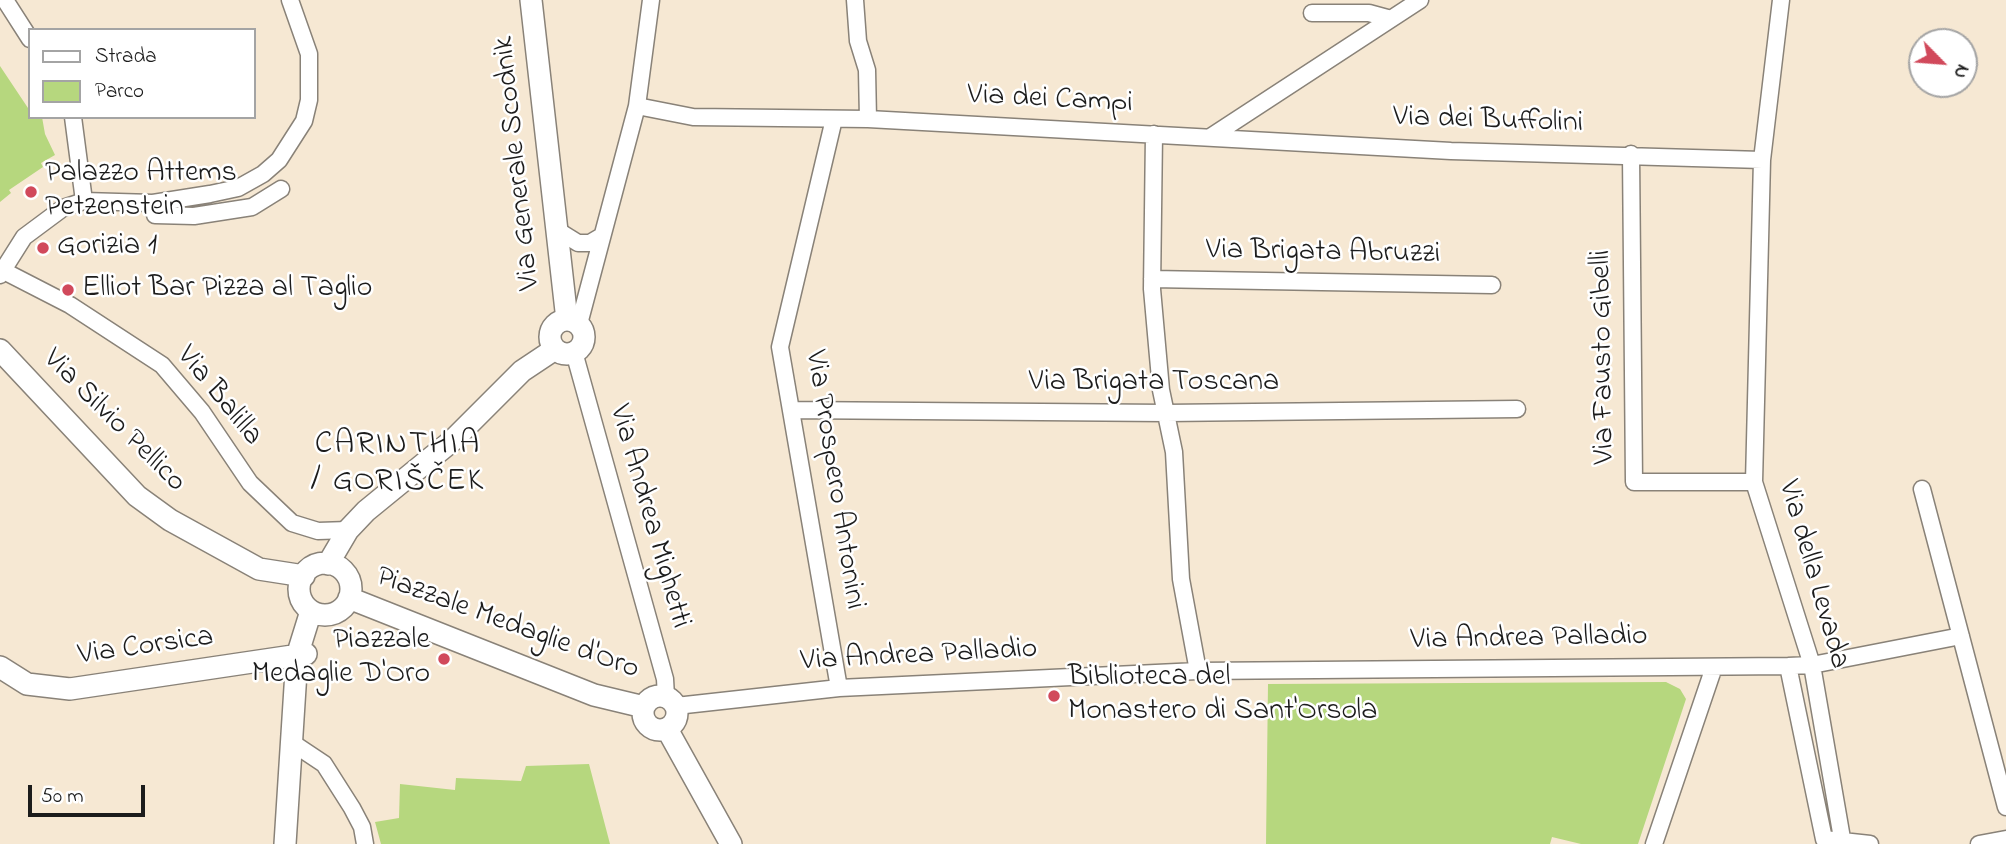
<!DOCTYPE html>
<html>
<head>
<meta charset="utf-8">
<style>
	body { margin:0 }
	#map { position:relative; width:2006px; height:844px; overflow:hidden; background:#f6e8d3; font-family:"Indie Flower",sans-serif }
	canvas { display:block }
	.legend { position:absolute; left:28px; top:28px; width:228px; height:91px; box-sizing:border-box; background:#fff; border:2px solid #a4a4a4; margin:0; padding:9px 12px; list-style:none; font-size:21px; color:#1c1c1c }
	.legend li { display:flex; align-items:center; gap:14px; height:35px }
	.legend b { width:35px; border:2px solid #a4a4a4 }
	.north { position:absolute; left:1908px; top:28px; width:70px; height:70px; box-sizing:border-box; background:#fff; border:2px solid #a4a4a4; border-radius:50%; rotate:115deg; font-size:19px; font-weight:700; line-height:28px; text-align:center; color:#1c1c1c }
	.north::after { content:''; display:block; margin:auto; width:24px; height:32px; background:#d1495b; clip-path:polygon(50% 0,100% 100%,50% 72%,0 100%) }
	.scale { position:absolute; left:28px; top:785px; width:117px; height:32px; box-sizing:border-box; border:4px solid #1c1c1c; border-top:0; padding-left:9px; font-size:21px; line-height:24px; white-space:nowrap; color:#1c1c1c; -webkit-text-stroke:5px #fff; paint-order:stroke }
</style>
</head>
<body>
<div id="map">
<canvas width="2006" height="844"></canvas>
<ul class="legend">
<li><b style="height:9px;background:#fff"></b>Strada</li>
<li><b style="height:19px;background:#b6d77e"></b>Parco</li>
</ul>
<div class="north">N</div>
<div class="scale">50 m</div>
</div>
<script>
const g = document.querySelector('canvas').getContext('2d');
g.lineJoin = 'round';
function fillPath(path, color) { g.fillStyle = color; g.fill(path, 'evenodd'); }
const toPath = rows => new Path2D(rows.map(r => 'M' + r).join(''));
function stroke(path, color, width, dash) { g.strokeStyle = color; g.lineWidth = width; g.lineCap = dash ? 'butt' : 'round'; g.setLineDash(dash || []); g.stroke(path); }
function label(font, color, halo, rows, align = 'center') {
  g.font = font + ' "Indie Flower",sans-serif'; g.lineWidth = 5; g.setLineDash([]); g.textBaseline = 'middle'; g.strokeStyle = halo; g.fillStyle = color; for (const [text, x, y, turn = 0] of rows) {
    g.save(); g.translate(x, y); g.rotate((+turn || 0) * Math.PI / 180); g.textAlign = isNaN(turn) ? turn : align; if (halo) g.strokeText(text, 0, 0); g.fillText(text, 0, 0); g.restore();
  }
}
const green = toPath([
	[0,66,30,111,30,117,42,117,45,134,55,155,41,163,43,167,9,190,11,193,0,202],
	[1666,682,1680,689,1686,699,1638,844,1581,844,1552,837,1550,844,1266,844,1268,684],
	[589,764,610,844,381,844,375,822,399,818,400,784,455,790,456,778,521,781,526,766]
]);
const minor = toPath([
	[5,0,30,39],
	[855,0,858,41,867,70,868,119],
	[1781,0,1762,160,1754,482,1812,665,1843,844],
	[1312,13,1369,13,1391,19],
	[637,106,693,117,868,119,1451,151,1762,160],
	[73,117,84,201],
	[834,119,780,347,839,688],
	[1154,134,1152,289,1161,390,1174,452,1181,579,1198,671],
	[1212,136,1420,0],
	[1631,154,1634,482,1754,482],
	[153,203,155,215,194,216,252,207,281,189],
	[557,230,578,243,590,243,602,236],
	[0,269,70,305,162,365,202,412,250,483,292,523,318,531,348,530],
	[0,275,24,237,63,208,84,201,153,203,210,194,238,188,263,174,279,160,304,121,309,100,309,54,290,0],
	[1152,279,1492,285],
	[579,324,637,106,651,0],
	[574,352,665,679,666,697],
	[791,410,1166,413,1517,409],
	[1922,489,2006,807],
	[1788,666,1824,839,1870,844],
	[676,706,839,688,1198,671,1788,666,1812,665,1961,636],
	[291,742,324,764,352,808,362,827,365,844],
	[1654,844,1714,667],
	[1979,844,2006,839]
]);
const major = toPath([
	[531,0,567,320],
	'550 337a17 17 0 1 1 34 0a17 17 0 1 1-34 0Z',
	[0,350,137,496,170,520,259,569,304,576],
	'299 589a26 26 0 1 1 52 0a26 26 0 1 1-52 0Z',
	[328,564,348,530,366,511,453,440,522,371,555,349],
	[349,598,594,695,644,707],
	[0,667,27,684,70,689,306,654],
	'643 713a17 17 0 1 1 34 0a17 17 0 1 1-34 0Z',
	[667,729,731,844],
	[285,844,297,656,311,611]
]);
const markers = [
	[31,192,7,"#d1495b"],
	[43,248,7,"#d1495b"],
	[68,290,7,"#d1495b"],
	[444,659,7,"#d1495b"],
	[1054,696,7,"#d1495b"]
];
const streetNames = [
	["Via dei Campi",1050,101,3],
	["Via dei Buffolini",1488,122,2],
	["Via Generale Scodnik",519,163,-96],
	["Via Brigata Abruzzi",1323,254,1],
	["Via Fausto Gibelli",1605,357,-91],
	["Via Brigata Toscana",1154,384],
	["Via Balilla",218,397,51],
	["Via Silvio Pellico",113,422,45],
	["Via Prospero Antonini",833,480,81],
	["Via Andrea Mighetti",648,517,74],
	["Via della Levada",1812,575,74],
	["Piazzale Medaglie d'Oro",507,625,20],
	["Via Andrea Palladio",1529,640,-1],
	["Via Corsica",146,648,-8],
	["Via Andrea Palladio",919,657,-3]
];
const poiNames = [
	["Palazzo Attems",45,175],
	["Petzenstein",45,209],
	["Gorizia 1",57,248],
	["Elliot Bar Pizza al Taglio",82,290],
	["Piazzale",430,642,"right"],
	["Medaglie D'Oro",430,676,"right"],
	["Biblioteca del",1068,679],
	["Monastero di Sant'Orsola",1068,713]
];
const neighbourhoodNames = [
	["CARINTHIA",398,447],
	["/ GORIŠČEK",398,484]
];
fillPath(green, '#b6d77e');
stroke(minor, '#898278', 19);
stroke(major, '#898278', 24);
stroke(minor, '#fff', 16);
stroke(major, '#fff', 21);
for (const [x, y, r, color] of markers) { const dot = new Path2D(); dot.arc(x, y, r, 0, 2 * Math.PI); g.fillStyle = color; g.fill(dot); stroke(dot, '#fff', 2.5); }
label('30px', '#1c1c1c', '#fff', streetNames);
label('30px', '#1c1c1c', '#fff', poiNames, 'left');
g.letterSpacing = '2px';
label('32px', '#1c1c1c', '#fff', neighbourhoodNames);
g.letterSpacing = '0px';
</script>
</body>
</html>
